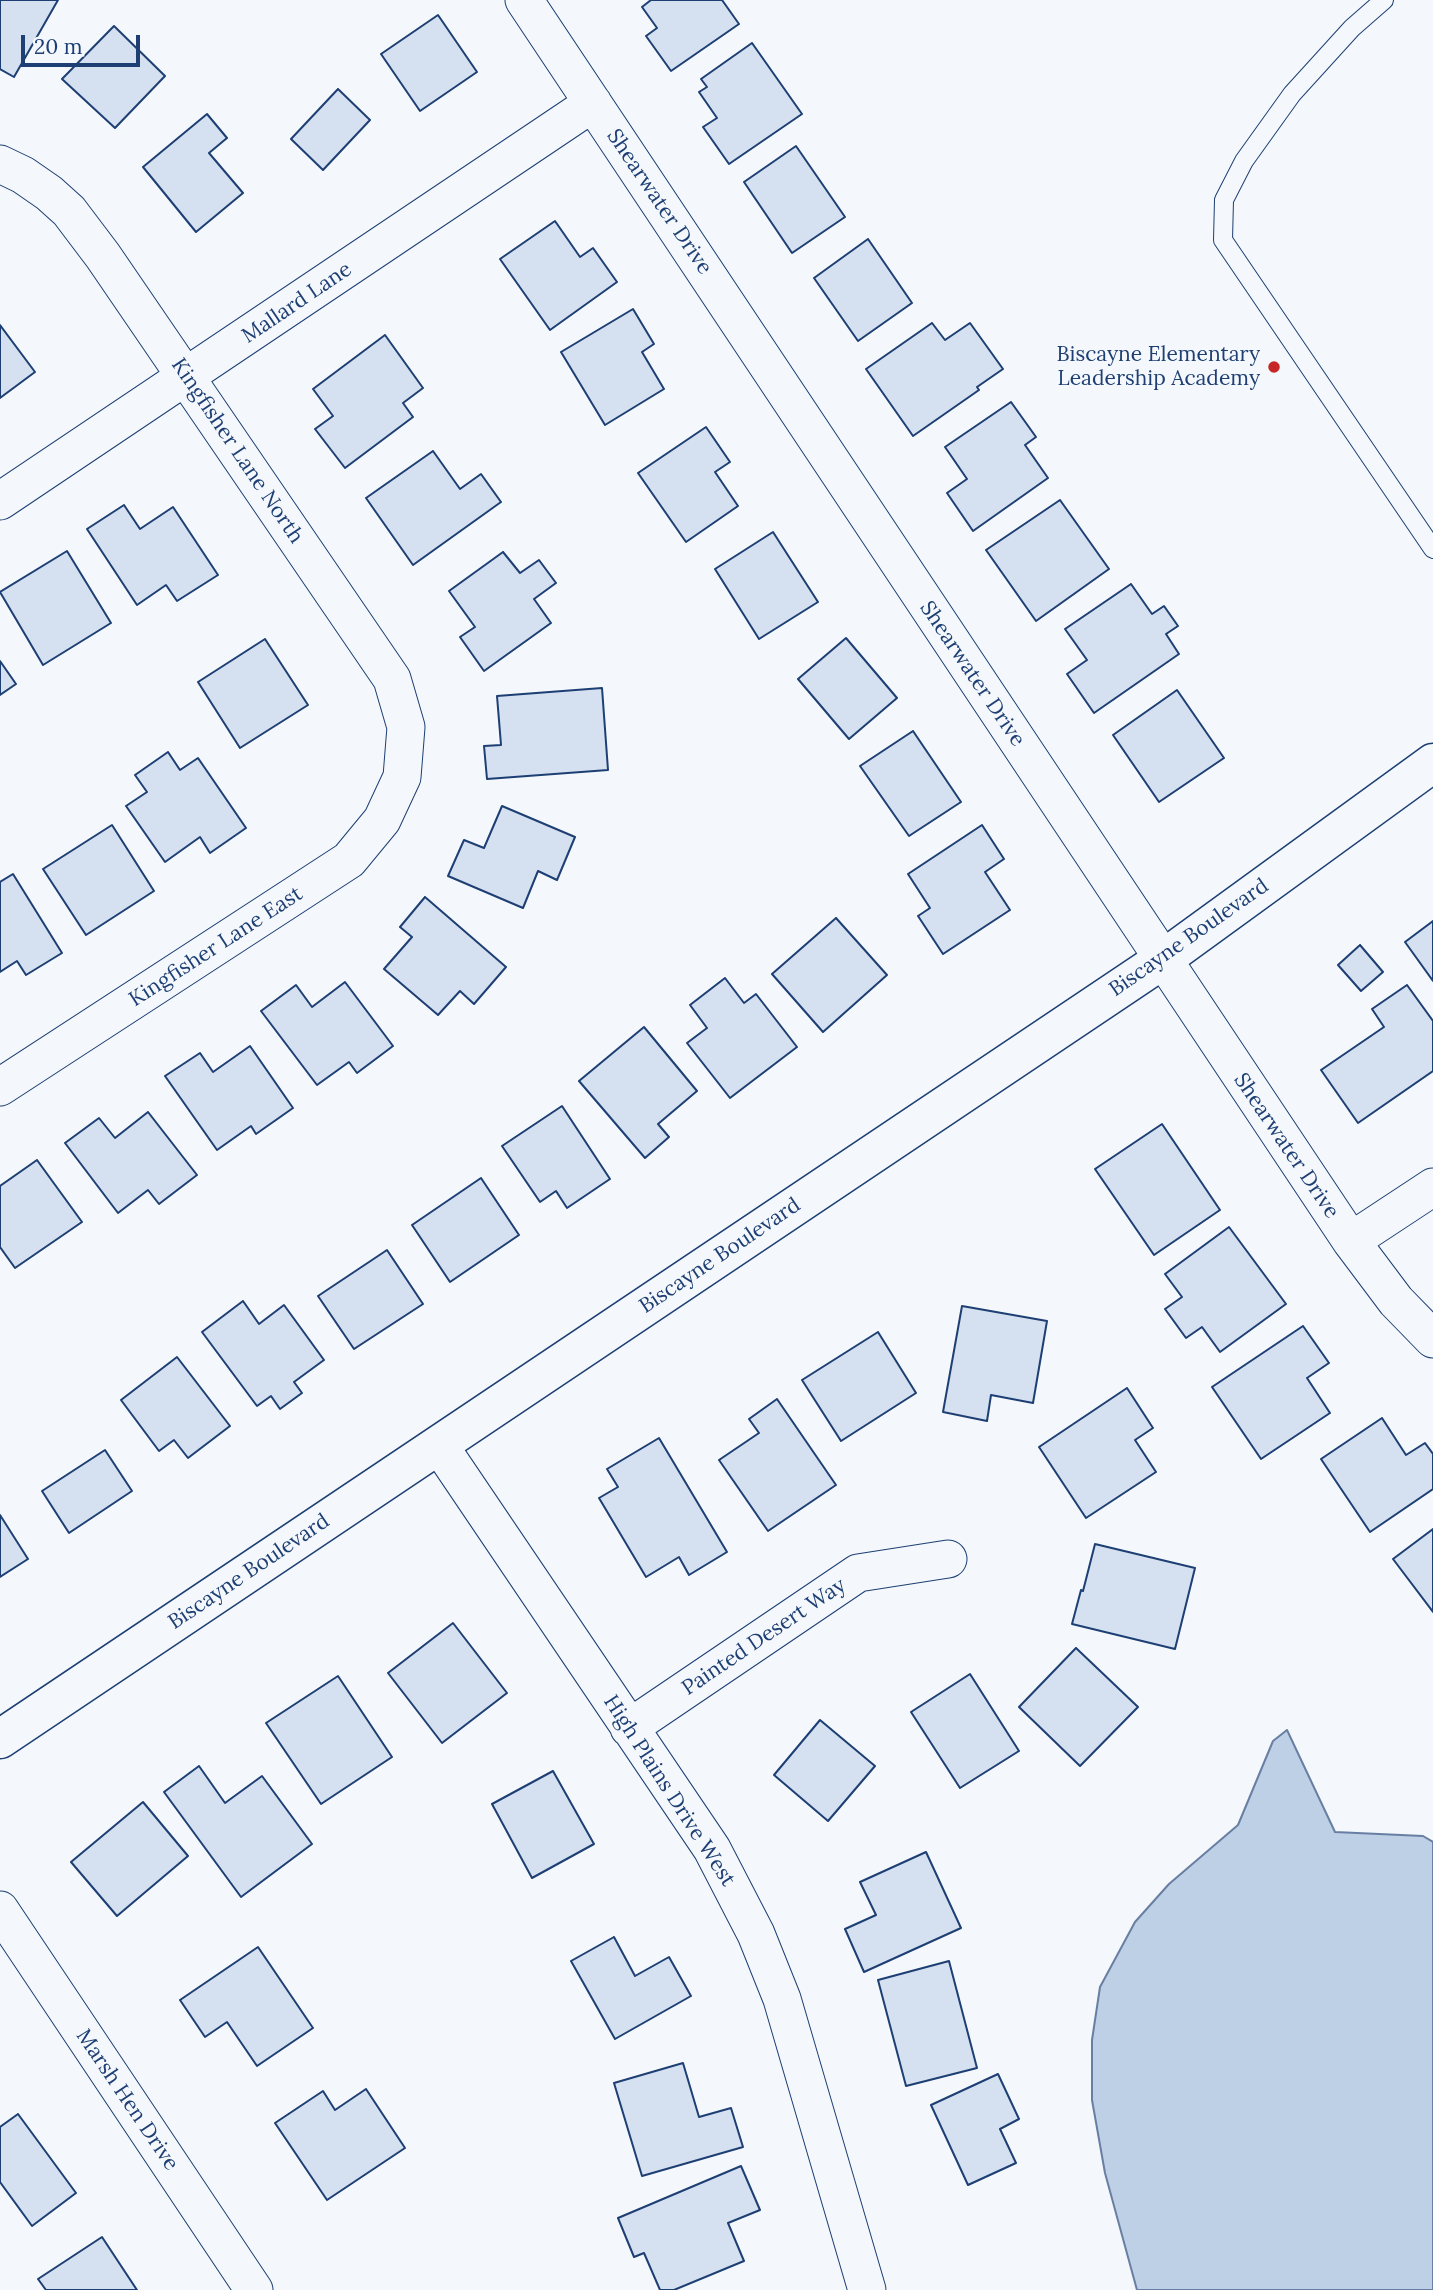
<!DOCTYPE html>
<html>
<head>
<meta charset="utf-8">
<style>
	body { margin:0 }
	#map { position:relative; width:1433px; height:2290px; overflow:hidden; background:#f4f7fb; font-family:Lora,serif }
	canvas { display:block }
	.scale { position:absolute; left:21px; top:35px; width:119px; height:32px; box-sizing:border-box; border:4px solid #1d3f73; border-top:0; padding-left:9px; font-size:21px; line-height:24px; white-space:nowrap; color:#1d3f73; -webkit-text-stroke:5px #f4f7fb; paint-order:stroke }
</style>
</head>
<body>
<div id="map">
<canvas width="1433" height="2290"></canvas>
<div class="scale">20 m</div>
</div>
<script>
const g = document.querySelector('canvas').getContext('2d');
g.lineJoin = 'round';
function fillPath(path, color) { g.fillStyle = color; g.fill(path, 'evenodd'); }
const toPath = rows => new Path2D(rows.map(r => 'M' + r).join(''));
function stroke(path, color, width, dash) { g.strokeStyle = color; g.lineWidth = width; g.lineCap = dash ? 'butt' : 'round'; g.setLineDash(dash || []); g.stroke(path); }
function label(font, color, halo, rows, align = 'center') {
  g.font = font + ' Lora,serif'; g.lineWidth = 5; g.setLineDash([]); g.textBaseline = 'middle'; g.strokeStyle = halo; g.fillStyle = color; for (const [text, x, y, turn = 0] of rows) {
    g.save(); g.translate(x, y); g.rotate((+turn || 0) * Math.PI / 180); g.textAlign = isNaN(turn) ? turn : align; if (halo) g.strokeText(text, 0, 0); g.fillText(text, 0, 0); g.restore();
  }
}
const water = toPath([
	[1287,1730,1335,1832,1423,1836,1433,1842,1433,2290,1137,2290,1105,2173,1092,2100,1092,2040,1100,1987,1135,1922,1169,1884,1238,1825,1273,1741,1287,1730]
]);
const building = toPath([
	[0,0,58,0,14,77,0,69,0,0],
	[722,0,739,24,671,71,646,36,657,28,642,7,651,0,722,0],
	[438,15,477,72,420,111,381,54,438,15],
	[114,26,165,76,115,128,62,79,114,26],
	[752,43,802,114,729,164,703,127,717,118,699,92,707,87,701,79,752,43],
	[338,89,370,120,323,170,291,139,338,89],
	[207,114,227,138,209,153,243,193,196,232,143,167,207,114],
	[796,146,845,217,792,253,744,182,796,146],
	[555,221,580,257,593,248,617,282,550,330,500,259,555,221],
	[868,239,912,303,858,341,814,278,868,239],
	[633,309,654,344,642,352,664,389,605,425,561,352,633,309],
	[932,323,945,340,970,323,1003,369,977,387,979,390,913,436,866,369,932,323],
	[0,325,35,372,0,398,0,325],
	[385,335,423,388,403,403,413,417,345,468,315,429,333,416,313,389,385,335],
	[1011,402,1036,437,1025,445,1048,478,973,531,947,493,967,479,945,447,1011,402],
	[706,427,730,462,715,472,738,506,686,542,638,473,706,427],
	[433,451,460,489,481,474,501,502,413,565,366,498,433,451],
	[1060,500,1109,569,1036,621,986,550,1060,500],
	[124,505,140,529,173,507,218,575,177,601,166,585,137,605,87,529,124,505],
	[773,532,818,602,759,639,715,569,773,532],
	[67,551,111,623,43,665,0,592,67,551],
	[503,552,520,573,539,560,556,583,534,599,551,623,484,671,460,637,475,627,449,591,503,552],
	[1131,584,1152,614,1164,606,1178,626,1166,634,1179,654,1094,713,1067,674,1087,660,1065,629,1131,584],
	[846,638,897,698,849,739,798,679,846,638],
	[265,639,308,705,240,748,198,682,265,639],
	[0,661,16,684,0,695,0,661],
	[602,688,608,770,487,779,484,746,501,745,497,696,602,688],
	[1177,690,1224,758,1159,802,1113,735,1177,690],
	[913,731,961,802,909,836,860,766,913,731],
	[168,752,180,770,198,758,246,828,210,853,200,837,165,862,126,806,147,792,135,775,168,752],
	[502,806,575,837,557,880,538,871,523,908,448,876,464,840,484,848,502,806],
	[112,825,154,891,86,935,43,869,112,825],
	[982,825,1004,859,985,872,1010,910,943,954,918,916,930,908,908,874,982,825],
	[13,874,62,953,26,975,17,961,0,972,0,882,13,874],
	[425,897,506,967,474,1004,460,991,438,1015,384,969,412,937,400,927,425,897],
	[836,918,887,975,823,1032,772,974,836,918],
	[1433,921,1433,981,1405,942,1433,921],
	[1360,945,1383,972,1361,991,1338,965,1360,945],
	[725,978,744,1003,756,994,797,1047,730,1098,687,1043,707,1028,690,1005,725,978],
	[345,982,393,1046,357,1073,349,1062,317,1085,261,1011,296,985,312,1007,345,982],
	[1407,985,1433,1021,1433,1071,1358,1123,1321,1070,1384,1027,1372,1009,1407,985],
	[644,1027,697,1091,658,1124,669,1137,645,1158,579,1081,644,1027],
	[250,1046,293,1108,256,1134,251,1126,217,1150,165,1076,200,1053,213,1072,250,1046],
	[562,1106,610,1179,567,1208,556,1191,540,1202,502,1146,562,1106],
	[148,1112,197,1175,159,1204,148,1190,118,1213,65,1143,99,1118,115,1138,148,1112],
	[1162,1124,1220,1210,1154,1255,1095,1169,1162,1124],
	[37,1160,82,1222,15,1268,0,1247,0,1186,37,1160],
	[481,1178,519,1235,450,1282,412,1225,481,1178],
	[1229,1227,1286,1304,1220,1352,1202,1327,1186,1338,1165,1309,1182,1297,1165,1274,1229,1227],
	[387,1250,423,1304,354,1349,318,1296,387,1250],
	[243,1301,259,1324,284,1305,324,1360,294,1382,302,1393,280,1409,271,1396,257,1406,202,1332,243,1301],
	[962,1306,1047,1321,1033,1403,991,1395,987,1421,943,1412,962,1306],
	[1303,1326,1329,1363,1307,1378,1330,1413,1261,1459,1212,1387,1303,1326],
	[878,1332,916,1393,841,1441,802,1380,878,1332],
	[177,1357,230,1426,188,1458,174,1440,159,1451,121,1400,177,1357],
	[1127,1388,1153,1428,1135,1440,1156,1472,1086,1518,1039,1447,1127,1388],
	[777,1399,836,1485,768,1531,719,1460,759,1433,749,1419,777,1399],
	[1382,1418,1406,1455,1425,1443,1433,1454,1433,1489,1370,1532,1321,1459,1382,1418],
	[659,1438,727,1552,689,1575,679,1557,646,1577,599,1498,618,1487,607,1469,659,1438],
	[105,1450,132,1491,69,1533,42,1491,105,1450],
	[0,1515,28,1559,0,1577,0,1515],
	[1433,1529,1433,1612,1393,1559,1433,1529],
	[1095,1544,1195,1568,1175,1649,1072,1624,1081,1590,1083,1591,1095,1544],
	[453,1623,507,1693,442,1743,388,1673,453,1623],
	[1076,1648,1138,1707,1080,1766,1019,1707,1076,1648],
	[970,1674,1019,1751,960,1788,911,1712,970,1674],
	[338,1676,392,1757,321,1804,266,1723,338,1676],
	[820,1720,875,1766,828,1821,774,1775,820,1720],
	[199,1766,225,1803,262,1776,312,1844,241,1897,164,1792,199,1766],
	[553,1771,594,1844,532,1878,492,1804,553,1771],
	[143,1802,188,1856,117,1916,71,1862,143,1802],
	[926,1852,961,1928,864,1972,845,1929,876,1915,860,1882,926,1852],
	[614,1937,635,1976,669,1957,691,1996,615,2039,571,1961,614,1937],
	[258,1947,313,2028,257,2066,227,2022,205,2037,180,2000,258,1947],
	[949,1961,977,2068,906,2086,878,1980,949,1961],
	[683,2063,699,2117,731,2108,743,2147,642,2176,614,2083,683,2063],
	[998,2074,1019,2119,1000,2129,1016,2163,968,2185,931,2105,998,2074],
	[366,2089,405,2148,327,2200,275,2123,323,2091,335,2110,366,2089],
	[18,2114,76,2193,32,2226,0,2182,0,2127,18,2114],
	[741,2166,760,2210,728,2223,744,2261,674,2290,660,2290,644,2253,634,2257,618,2218,741,2166],
	[102,2237,137,2290,46,2290,38,2279,102,2237]
]);
const service = toPath([
	[1384,0,1352,28,1292,94,1244,161,1224,200,1223,240,1433,549]
]);
const minor = toPath([
	[524,0,1351,1241,1396,1301,1433,1339],
	[0,164,23,175,49,193,69,211,103,256,392,679,406,727,402,777,382,820,349,860,0,1087],
	[0,501,593,103],
	[1351,1241,1433,1187],
	[439,1445,712,1849,756,1934,782,1999,867,2290],
	[629,1728,858,1573,948,1559],
	[0,1910,254,2290]
]);
const tertiary = toPath([
	[0,1739,1162,960,1433,763]
]);
const markers = [
	[1274,367,7,"#c62828"]
];
const streetNames = [
	["Shearwater Drive",659,202,56],
	["Mallard Lane",297,303,-34],
	["Kingfisher Lane North",237,451,56],
	["Shearwater Drive",972,674,56],
	["Biscayne Boulevard",1189,938,-35],
	["Kingfisher Lane East",216,947,-33],
	["Shearwater Drive",1286,1146,56],
	["Biscayne Boulevard",720,1256,-34],
	["Biscayne Boulevard",249,1572,-34],
	["Painted Desert Way",764,1637,-34],
	["High Plains Drive West",669,1791,57],
	["Marsh Hen Drive",127,2100,56]
];
const poiNames = [
	["Biscayne Elementary",1260,355],
	["Leadership Academy",1260,379]
];
fillPath(water, '#bed0e5');
stroke(water, '#687fa3', 2);
fillPath(building, '#d5e0f0');
stroke(building, '#1d3f73', 2);
stroke(service, '#1d3f73', 20);
stroke(minor, '#1d3f73', 39);
stroke(tertiary, '#1d3f73', 41);
stroke(service, '#f4f7fb', 18);
stroke(minor, '#f4f7fb', 37);
stroke(tertiary, '#f4f7fb', 38);
for (const [x, y, r, color] of markers) { const dot = new Path2D(); dot.arc(x, y, r, 0, 2 * Math.PI); g.fillStyle = color; g.fill(dot); stroke(dot, '#f4f7fb', 2.5); }
label('21px', '#1d3f73', '#f4f7fb', streetNames);
label('21px', '#1d3f73', '#f4f7fb', poiNames, 'right');
</script>
</body>
</html>
